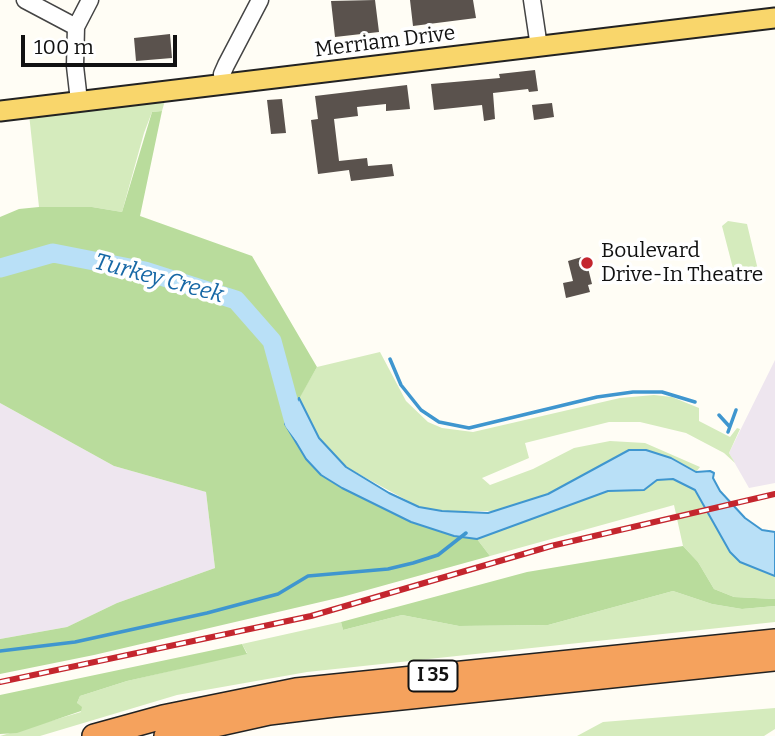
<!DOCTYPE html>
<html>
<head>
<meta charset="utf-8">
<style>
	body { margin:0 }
	#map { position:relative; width:775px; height:736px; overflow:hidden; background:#fffdf5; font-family:Bitter,serif }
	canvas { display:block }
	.scale { position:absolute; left:21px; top:35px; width:156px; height:32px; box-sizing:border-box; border:4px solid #111; border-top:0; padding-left:9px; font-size:21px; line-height:24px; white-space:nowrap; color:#111; -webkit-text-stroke:5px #fff; paint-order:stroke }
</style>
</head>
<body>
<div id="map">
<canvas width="775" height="736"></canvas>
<div class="scale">100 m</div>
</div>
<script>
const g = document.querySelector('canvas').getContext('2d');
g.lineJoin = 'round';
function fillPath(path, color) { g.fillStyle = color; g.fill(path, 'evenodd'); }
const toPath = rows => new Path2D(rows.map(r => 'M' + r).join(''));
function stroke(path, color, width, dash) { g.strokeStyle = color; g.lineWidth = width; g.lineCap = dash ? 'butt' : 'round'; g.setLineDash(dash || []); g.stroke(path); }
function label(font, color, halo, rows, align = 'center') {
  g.font = font + ' Bitter,serif'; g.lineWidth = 7; g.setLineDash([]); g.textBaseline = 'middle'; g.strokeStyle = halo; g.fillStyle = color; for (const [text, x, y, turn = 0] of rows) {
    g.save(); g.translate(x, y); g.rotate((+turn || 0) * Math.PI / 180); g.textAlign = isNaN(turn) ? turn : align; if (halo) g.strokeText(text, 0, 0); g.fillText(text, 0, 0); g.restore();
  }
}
const industrial = toPath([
	[775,360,775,483,749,488,729,453],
	[0,403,114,466,206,492,215,568,117,603,67,627,0,639]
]);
const green = toPath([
	[166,97,162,111,152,112,144,133,122,212,92,207,39,207,29,114],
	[728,221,747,224,758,270,739,279,735,276,722,226],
	[380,352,406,401,428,422,442,428,473,432,620,398,654,395,672,397,699,408,699,421,730,437,737,428,740,429,729,453,735,463,724,453,686,433,640,422,609,422,525,443,529,458,482,478,490,485,533,469,574,448,610,441,645,443,700,467,696,472,671,458,646,450,629,450,548,494,497,511,442,511,419,507,346,467,319,438,299,398,317,367],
	[673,479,695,490,730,552,740,562,775,576,775,599,734,597,714,589,698,562,683,546,674,505,490,556,477,539,608,491,644,490,656,480],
	[673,591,712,604,742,609,775,606,775,622,307,672,177,695,40,736,0,736,81,712,77,703,80,696,127,681,247,653,242,644,341,622,343,630,402,615,459,626,548,625],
	[775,708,775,729,764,736,577,736,603,722]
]);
const forest = toPath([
	[162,111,140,216,252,256,317,367,285,424,342,488,411,522,454,536,477,539,490,556,342,597,94,655,0,674,0,639,67,627,117,603,215,568,206,492,114,466,0,403,0,217,19,209,39,207,92,207,122,212,152,112],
	[683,546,698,562,714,589,734,597,775,599,775,606,742,609,712,604,673,591,548,625,459,626,402,615,343,630,341,622,527,572],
	[242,644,247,654,127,681,80,696,77,703,82,707,81,711,17,733,0,734,0,695]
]);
const water = toPath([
	[299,398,319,438,346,467,389,493,419,507,442,511,488,513,548,494,629,450,646,450,671,458,696,472,710,471,714,473,713,478,720,491,745,518,762,530,775,532,775,576,740,562,730,552,695,490,673,479,657,480,644,490,608,491,477,539,454,536,411,522,342,488,321,475,306,459,285,424,299,398]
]);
const stream = toPath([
	[390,359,401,385,421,410,439,422,469,428,597,397,633,392,662,392,695,402],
	[719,415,729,426],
	[728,432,736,410],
	[0,651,75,642,207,613,278,594,308,576,388,569,413,563,438,555,466,533]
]);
const river = toPath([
	[0,268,53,253,145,271,236,300,272,341,294,422,303,434]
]);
const building = toPath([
	[375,0,379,32,335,37,331,1],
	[410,0,473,0,476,18,413,26],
	[170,34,172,58,136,61,134,38],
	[535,70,538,91,529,92,528,89,493,93,495,119,484,121,482,105,434,110,431,84,500,78,499,74],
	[407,85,410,109,386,111,386,104,357,107,358,116,334,119,339,161,367,158,368,166,392,164,394,176,351,181,349,170,318,174,311,120,318,119,315,96],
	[282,99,286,133,271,134,267,100],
	[552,103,554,117,534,120,532,105],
	[585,256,592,284,588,285,590,292,566,298,563,283,573,281,568,261]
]);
const minor = toPath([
	[25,0,76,27],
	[532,0,539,47],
	[224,83,222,74,226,65,260,0],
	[79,101,75,66,76,27,90,0]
]);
const major = toPath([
	[0,111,775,18]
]);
const highway = toPath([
	[94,736,163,717,296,690,775,641],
	[166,736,269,713,334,705,775,659]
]);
const rail = toPath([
	[0,682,311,616,551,546,775,494]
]);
const markers = [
	[587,263,7,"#c4262e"]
];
const shields = [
	[433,676,49]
];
const shieldNames = [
	["I 35",433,676]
];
const streetNames = [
	["Merriam Drive",385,42,-7]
];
const poiNames = [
	["Boulevard",601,251],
	["Drive-In Theatre",601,275]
];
const waterNames = [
	["Turkey Creek",159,279,15]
];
fillPath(industrial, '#eee6ef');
fillPath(green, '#d5ebbd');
fillPath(forest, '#b9dc9c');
fillPath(water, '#b9e0f7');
stroke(water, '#3f96cf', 2);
stroke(stream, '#3f96cf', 3.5);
stroke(river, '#b9e0f7', 19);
fillPath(building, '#5a524d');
stroke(minor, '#444', 19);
stroke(major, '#222', 23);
stroke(highway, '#222', 26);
stroke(minor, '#fff', 16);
stroke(major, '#f9d66b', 19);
stroke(highway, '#f5a25d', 23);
stroke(rail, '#c4262e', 6);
stroke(rail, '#fff', 3.5, [10]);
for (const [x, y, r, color] of markers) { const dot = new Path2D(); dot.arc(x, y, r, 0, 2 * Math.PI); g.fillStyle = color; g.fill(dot); stroke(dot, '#fff', 2.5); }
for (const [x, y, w] of shields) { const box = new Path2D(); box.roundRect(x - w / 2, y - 15.5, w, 31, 5); g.fillStyle = '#fff'; g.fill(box); stroke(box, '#111', 2); }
label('bold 19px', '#111', null, shieldNames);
label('21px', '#111', '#fff', streetNames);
label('21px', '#111', '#fff', poiNames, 'left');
label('italic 23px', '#1768a6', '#fff', waterNames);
</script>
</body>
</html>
